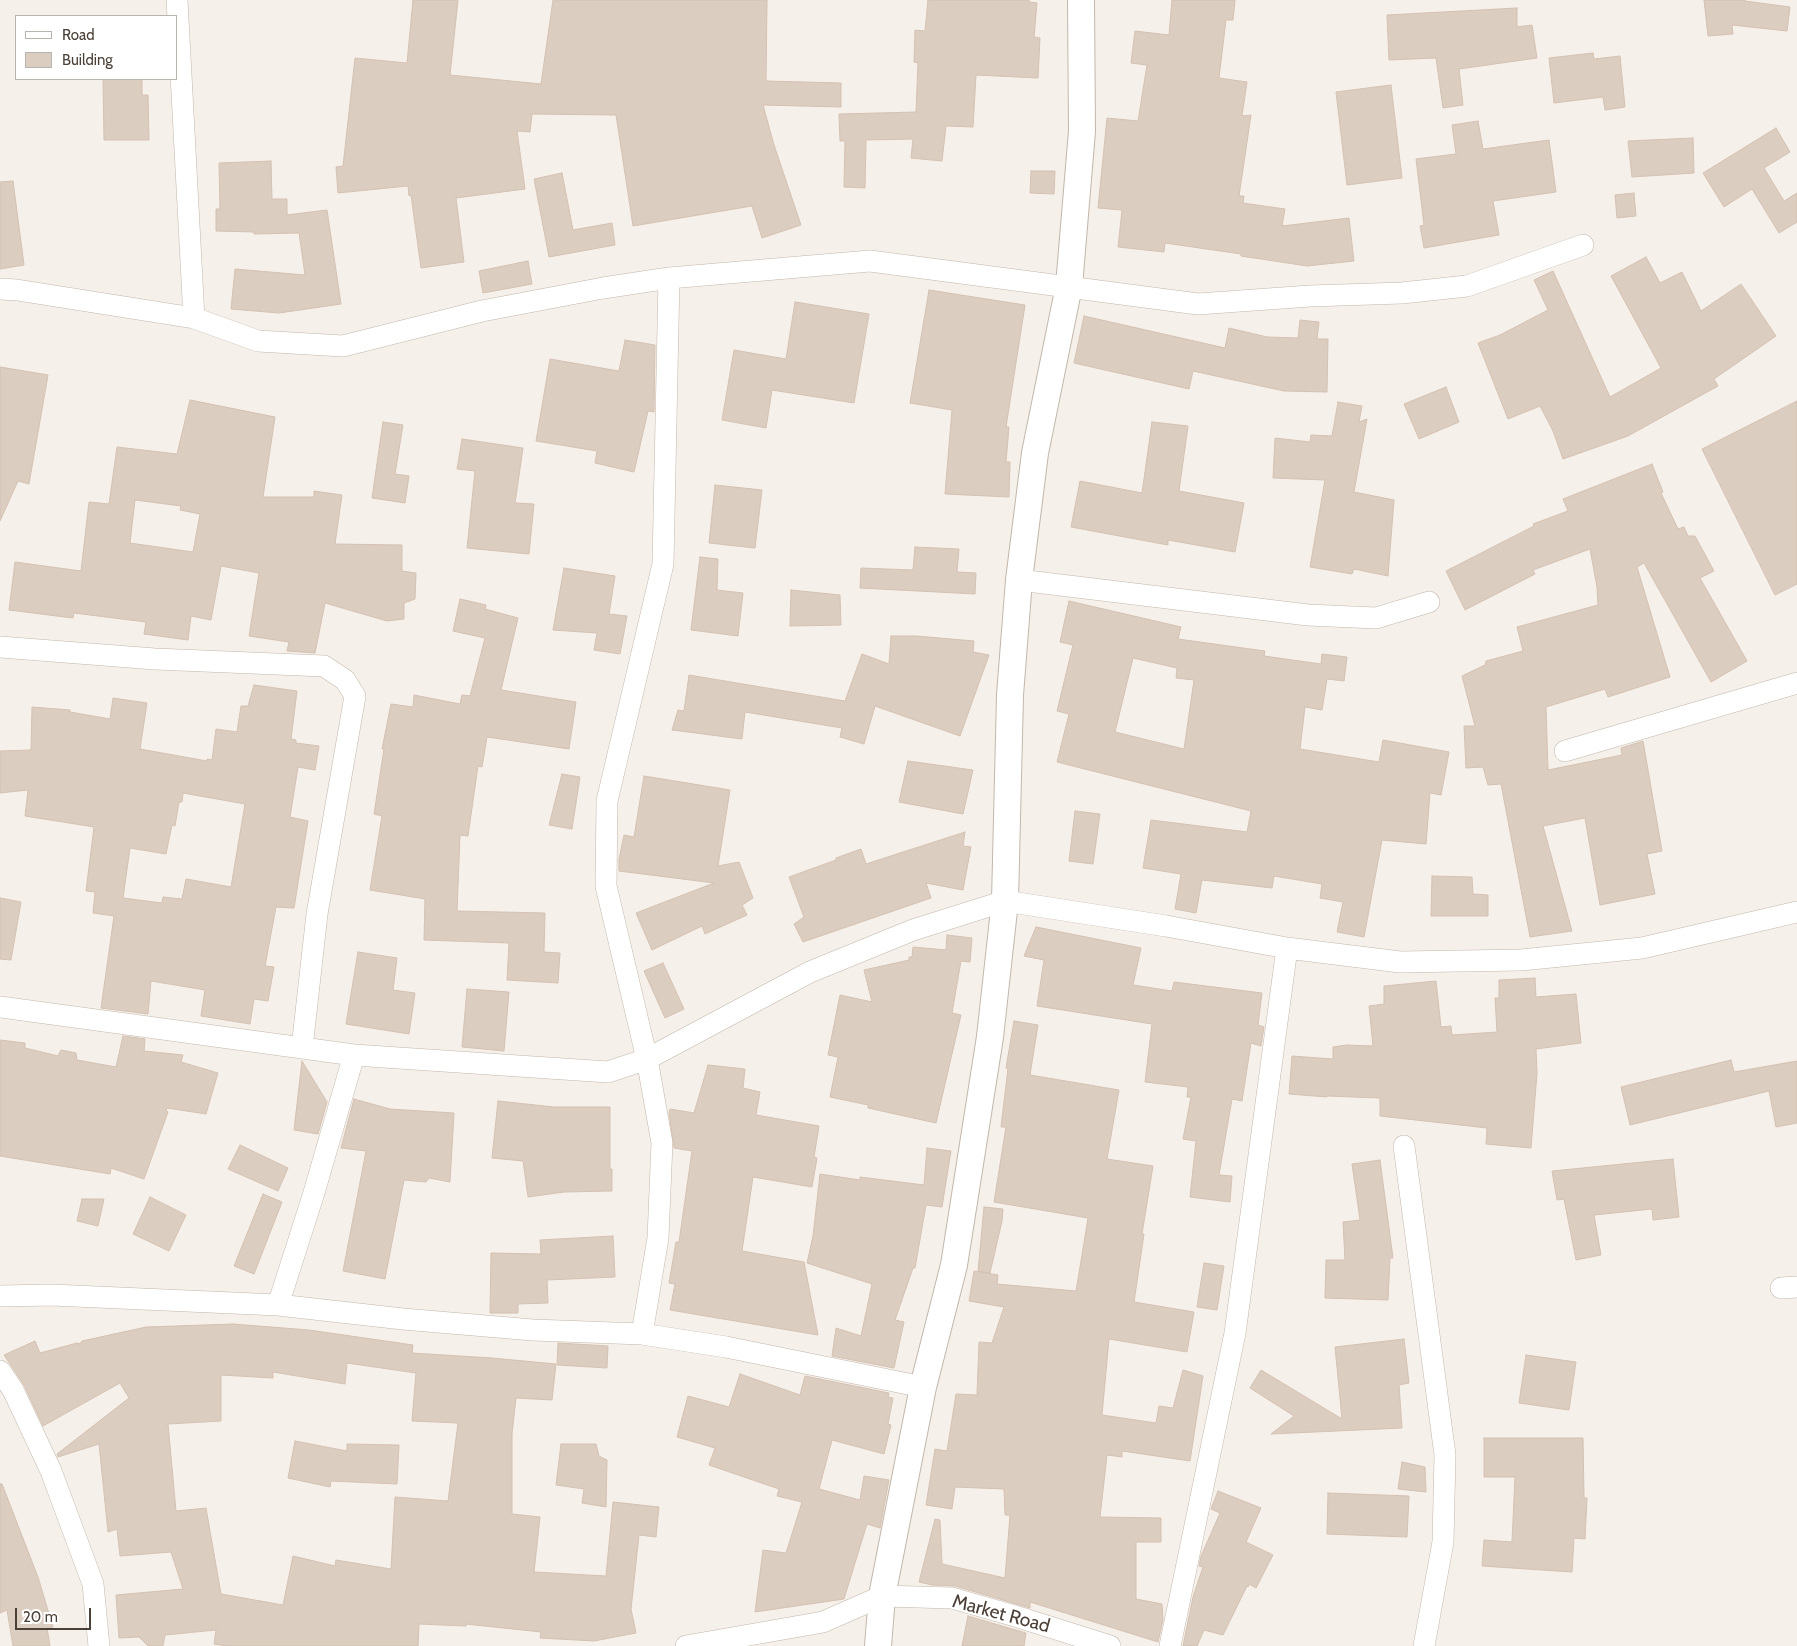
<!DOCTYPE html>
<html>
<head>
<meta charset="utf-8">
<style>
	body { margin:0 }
	#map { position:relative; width:1797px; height:1646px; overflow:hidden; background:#f6f0ea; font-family:Cabin,sans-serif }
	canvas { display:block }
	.legend { position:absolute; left:15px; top:15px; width:162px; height:65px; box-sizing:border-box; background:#fff; border:1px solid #b7b3af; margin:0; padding:6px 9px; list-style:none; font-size:15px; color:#4b4037 }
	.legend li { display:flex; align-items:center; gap:10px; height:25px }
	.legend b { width:25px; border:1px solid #b7b3af }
	.scale { position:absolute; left:15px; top:1608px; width:76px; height:22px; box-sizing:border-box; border:2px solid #4b4037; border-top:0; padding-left:6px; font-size:15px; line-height:18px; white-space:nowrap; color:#4b4037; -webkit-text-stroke:4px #fff; paint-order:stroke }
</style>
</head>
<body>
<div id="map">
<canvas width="1797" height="1646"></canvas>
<ul class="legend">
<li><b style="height:6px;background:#fff"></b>Road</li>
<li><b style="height:14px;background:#dccdc1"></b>Building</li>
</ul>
<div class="scale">20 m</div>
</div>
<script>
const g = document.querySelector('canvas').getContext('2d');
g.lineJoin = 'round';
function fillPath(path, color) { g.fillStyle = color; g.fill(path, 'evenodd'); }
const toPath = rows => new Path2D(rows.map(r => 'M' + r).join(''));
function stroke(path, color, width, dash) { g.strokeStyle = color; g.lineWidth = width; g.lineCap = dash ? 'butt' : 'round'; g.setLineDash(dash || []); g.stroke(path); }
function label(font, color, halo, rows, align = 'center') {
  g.font = font + ' Cabin,sans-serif'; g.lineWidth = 4; g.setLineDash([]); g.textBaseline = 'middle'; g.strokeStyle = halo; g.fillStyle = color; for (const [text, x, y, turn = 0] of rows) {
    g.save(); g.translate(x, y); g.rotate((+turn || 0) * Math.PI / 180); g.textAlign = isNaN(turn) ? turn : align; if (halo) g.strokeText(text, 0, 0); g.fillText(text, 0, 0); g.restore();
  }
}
const building = toPath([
	[413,0,458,0,450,75,541,84,553,0,767,0,766,81,841,83,841,107,763,105,774,145,801,225,762,238,752,206,633,226,616,115,532,114,530,132,517,131,525,189,456,198,464,262,421,268,411,195,409,196,408,186,338,193,336,167,343,166,355,58,407,63,413,0],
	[928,0,1029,0,1029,2,1037,3,1034,37,1040,38,1038,78,976,75,973,127,946,126,942,161,911,158,913,139,866,140,865,188,844,187,845,141,840,141,839,114,916,112,918,63,914,62,915,30,925,31,928,0],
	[1172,0,1235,0,1233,20,1226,20,1219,78,1247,82,1242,116,1251,115,1239,196,1244,196,1243,203,1285,209,1282,226,1349,218,1354,261,1307,266,1241,256,1241,254,1165,243,1164,252,1118,247,1122,210,1098,208,1107,118,1138,121,1147,65,1131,63,1135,31,1169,35,1172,0],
	[1704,0,1745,0,1745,1,1790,7,1787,31,1732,25,1733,34,1708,36,1704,0],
	[1517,8,1517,27,1532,25,1537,58,1459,69,1463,105,1443,108,1436,58,1389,60,1387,15,1517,8],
	[1593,53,1594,59,1620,56,1625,107,1605,110,1603,97,1554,103,1549,58,1593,53],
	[103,79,142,79,142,95,148,95,149,140,104,140,103,79],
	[1391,85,1402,178,1347,185,1336,92,1391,85],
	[1478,121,1483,149,1549,140,1556,192,1493,201,1499,235,1424,248,1420,226,1424,225,1416,159,1456,154,1452,125,1478,121],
	[1776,128,1790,152,1764,168,1784,201,1797,193,1797,222,1779,233,1752,189,1724,207,1703,173,1776,128],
	[1693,138,1694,173,1632,177,1628,141,1693,138],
	[271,161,272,199,287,199,287,215,327,210,341,304,279,313,231,309,235,269,305,275,299,233,254,234,254,232,216,231,216,209,220,209,219,163,271,161],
	[1031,171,1055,171,1054,194,1030,193,1031,171],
	[562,173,573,230,612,223,615,245,549,257,534,179,562,173],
	[13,181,24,265,0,269,0,182,13,181],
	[1634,193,1636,216,1617,218,1615,195,1634,193],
	[1646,257,1660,283,1682,272,1701,311,1741,284,1776,336,1714,379,1718,386,1628,436,1563,459,1553,431,1540,406,1508,419,1478,343,1500,335,1548,310,1534,280,1553,271,1610,397,1661,368,1611,276,1646,257],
	[528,261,532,284,483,293,479,271,528,261],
	[929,290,1025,305,1006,427,1009,427,1006,462,1010,462,1009,497,945,494,952,410,910,403,929,290],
	[795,302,869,314,854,403,772,390,766,428,722,420,734,350,786,359,795,302],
	[1084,316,1225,348,1229,328,1267,337,1298,338,1300,320,1319,322,1317,339,1328,339,1327,392,1284,391,1193,371,1189,389,1074,363,1084,316],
	[625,340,655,345,654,412,648,411,634,472,595,463,597,451,536,441,550,359,619,371,625,340],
	[0,367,48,375,29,484,18,481,0,521,0,367],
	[1446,387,1459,422,1419,439,1404,404,1446,387],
	[190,400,275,417,263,497,314,497,314,491,342,495,335,544,402,545,402,571,416,573,415,599,404,603,404,619,387,621,325,603,315,653,287,651,289,642,249,636,259,573,221,566,211,620,191,616,188,640,144,634,146,622,74,613,73,618,9,610,15,562,81,571,89,502,109,504,117,447,177,454,190,400],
	[135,500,181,506,180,510,200,514,193,552,130,543,135,500],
	[1797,401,1797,584,1775,595,1702,449,1797,401],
	[1338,402,1362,406,1359,422,1367,419,1354,492,1394,500,1388,576,1354,569,1352,574,1310,567,1325,480,1273,478,1275,438,1310,442,1311,435,1332,436,1338,402],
	[383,422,403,425,395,474,409,476,405,503,372,498,383,422],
	[1152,422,1188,426,1179,491,1244,503,1235,552,1168,540,1168,545,1071,527,1080,481,1142,493,1152,422],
	[462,439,523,448,515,503,534,504,529,554,467,548,475,471,457,469,462,439],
	[1652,464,1663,492,1661,493,1678,529,1684,527,1688,536,1695,536,1714,571,1700,578,1747,661,1711,682,1644,563,1637,567,1670,677,1608,697,1605,689,1546,707,1548,770,1622,755,1621,748,1643,741,1662,851,1647,854,1655,894,1600,905,1585,818,1543,826,1572,931,1530,937,1501,784,1488,785,1483,767,1466,768,1464,726,1475,726,1462,676,1485,665,1486,661,1523,651,1517,627,1598,605,1597,587,1590,549,1533,570,1535,574,1465,610,1446,571,1534,526,1533,524,1568,511,1563,499,1652,464],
	[715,485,762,490,755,548,709,543,715,485],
	[915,547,959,549,957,572,976,573,975,594,860,588,861,568,913,570,915,547],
	[700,557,718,559,717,590,743,593,738,636,691,630,700,557],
	[564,568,615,576,609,614,627,616,620,654,594,650,597,633,553,630,564,568],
	[791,590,840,595,841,625,790,626,791,590],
	[460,599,486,605,485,609,518,618,501,690,576,702,569,749,487,737,482,767,478,766,468,836,460,835,457,911,545,913,544,952,560,953,558,983,507,980,509,943,424,940,425,899,370,890,382,816,374,814,384,749,382,749,391,704,413,707,414,695,460,704,462,695,470,696,485,638,453,631,460,599],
	[1069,601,1181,627,1178,639,1265,651,1264,656,1321,664,1322,654,1347,657,1344,681,1327,679,1322,710,1305,707,1300,749,1379,762,1383,740,1449,752,1441,795,1430,793,1426,844,1382,840,1364,937,1337,932,1343,902,1320,898,1322,884,1274,876,1272,888,1202,880,1196,913,1175,909,1181,874,1143,868,1151,820,1247,832,1251,811,1057,762,1069,714,1057,711,1073,645,1060,642,1069,601],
	[1133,658,1177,668,1176,678,1194,680,1184,749,1115,732,1133,658],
	[891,636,916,636,974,641,973,652,989,655,960,736,875,706,864,744,840,737,842,728,745,712,742,739,672,730,678,710,684,711,689,675,845,701,862,654,889,664,891,636],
	[254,685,297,691,291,739,296,740,296,743,319,746,315,770,298,767,290,817,308,821,294,908,276,907,265,966,274,967,268,1001,254,999,250,1024,201,1016,205,990,151,981,148,1014,101,1008,114,916,93,913,95,892,86,891,94,827,25,816,28,790,0,793,0,751,31,750,32,707,70,710,70,712,110,719,113,698,147,703,140,749,207,761,207,759,212,760,216,729,237,732,241,706,248,706,254,685],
	[183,793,245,804,231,887,186,879,182,899,163,897,162,903,123,898,130,848,166,854,172,825,175,826,179,802,182,802,183,793],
	[908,761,973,770,963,814,899,802,908,761],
	[562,774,580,777,572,829,549,825,562,774],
	[644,776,730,790,718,866,739,862,753,898,742,905,747,915,705,934,702,926,652,950,636,913,714,883,619,871,619,859,624,835,634,837,644,776],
	[1075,811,1100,814,1093,864,1069,861,1075,811],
	[965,832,963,846,971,847,963,890,926,883,931,898,803,942,794,924,804,917,789,877,836,860,836,858,861,849,866,864,965,832],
	[1432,876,1472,877,1473,894,1488,895,1488,916,1431,916,1432,876],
	[0,898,21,902,11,960,0,959,0,898],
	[1036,927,1141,948,1133,985,1172,991,1174,982,1262,993,1258,1025,1264,1027,1261,1046,1251,1043,1242,1101,1232,1099,1219,1175,1232,1176,1230,1202,1190,1197,1196,1141,1183,1139,1191,1097,1187,1097,1188,1087,1145,1082,1152,1024,1037,1006,1044,960,1024,956,1036,927],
	[947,935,972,938,970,962,961,961,952,1013,961,1015,936,1123,868,1108,868,1105,830,1097,838,1057,828,1055,840,995,872,1002,864,970,909,960,909,957,912,957,913,947,946,950,947,935],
	[358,952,397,958,393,990,415,993,409,1034,346,1024,358,952],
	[663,963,684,1009,665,1018,644,971,663,963],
	[1535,978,1536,997,1576,994,1581,1043,1536,1049,1537,1073,1531,1148,1486,1144,1487,1128,1380,1116,1380,1098,1327,1096,1327,1097,1289,1094,1292,1056,1333,1059,1333,1047,1346,1045,1373,1046,1369,1006,1384,1004,1384,986,1436,981,1441,1027,1451,1026,1452,1035,1497,1032,1495,998,1499,998,1499,980,1535,978],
	[467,989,509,992,504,1051,462,1047,467,989],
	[1014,1021,1038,1025,1030,1075,1119,1090,1107,1159,1153,1166,1142,1234,1144,1234,1134,1302,1194,1312,1187,1352,1109,1339,1102,1415,1156,1423,1159,1406,1173,1408,1183,1370,1203,1376,1190,1461,1122,1451,1122,1457,1107,1455,1100,1517,1161,1518,1161,1542,1136,1542,1136,1599,1162,1604,1163,1620,1158,1642,1030,1602,1030,1608,955,1586,932,1585,919,1582,935,1519,940,1520,942,1564,1005,1578,1010,1515,1005,1515,1004,1489,955,1487,952,1509,926,1505,935,1449,947,1451,956,1394,977,1395,979,1342,992,1343,1004,1307,969,1301,974,1271,998,1275,997,1284,1076,1291,1083,1249,1088,1218,994,1202,1006,1127,1001,1127,1008,1068,1006,1068,1014,1021],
	[123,1036,145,1039,144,1051,183,1055,181,1062,218,1073,206,1114,167,1108,166,1111,168,1112,144,1179,111,1168,110,1174,0,1156,0,1040,25,1043,25,1048,58,1056,61,1050,76,1053,77,1060,116,1067,123,1036],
	[1731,1060,1734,1072,1797,1061,1797,1123,1776,1127,1769,1091,1630,1125,1621,1087,1731,1060],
	[302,1061,327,1102,318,1134,294,1130,302,1061],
	[708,1065,745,1069,743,1088,760,1092,756,1115,819,1126,814,1157,817,1158,812,1187,753,1177,742,1251,804,1262,818,1335,670,1310,675,1284,669,1283,676,1242,679,1242,692,1151,674,1148,669,1113,670,1109,694,1113,708,1065],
	[354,1099,390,1109,454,1113,450,1182,429,1178,426,1182,404,1180,385,1279,343,1271,366,1151,341,1148,354,1099],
	[498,1101,554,1107,610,1107,610,1169,612,1169,612,1191,564,1192,528,1197,523,1161,492,1158,498,1101],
	[240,1145,288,1168,278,1191,228,1169,240,1145],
	[927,1148,951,1151,942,1207,926,1205,915,1268,913,1268,895,1320,904,1322,894,1368,832,1356,836,1328,861,1336,872,1284,807,1263,813,1236,820,1174,860,1180,860,1177,924,1185,927,1148],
	[1673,1159,1679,1217,1653,1220,1652,1209,1594,1215,1601,1255,1576,1260,1564,1199,1557,1200,1552,1171,1673,1159],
	[1380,1160,1393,1258,1390,1258,1388,1300,1325,1298,1326,1260,1345,1260,1343,1222,1360,1220,1352,1164,1380,1160],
	[263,1194,282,1202,254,1274,234,1266,263,1194],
	[150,1197,186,1215,169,1251,133,1234,150,1197],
	[82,1199,104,1199,98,1226,77,1221,82,1199],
	[984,1207,1003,1209,1002,1221,990,1273,978,1271,984,1207],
	[613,1236,615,1277,547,1280,548,1303,518,1304,518,1313,490,1313,491,1253,541,1254,540,1240,613,1236],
	[1204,1263,1224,1266,1217,1310,1197,1307,1204,1263],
	[233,1324,309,1330,413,1345,412,1353,492,1358,556,1364,552,1400,516,1398,512,1434,512,1514,540,1517,534,1572,606,1576,613,1502,659,1507,656,1537,639,1535,631,1609,636,1633,594,1641,540,1638,541,1632,466,1624,466,1626,419,1624,418,1646,227,1646,214,1644,216,1630,165,1635,163,1646,148,1646,139,1637,119,1638,116,1595,183,1589,171,1552,120,1556,117,1529,108,1532,99,1444,58,1457,57,1454,129,1398,120,1383,43,1426,24,1385,4,1355,35,1341,40,1353,77,1343,80,1344,82,1341,146,1327,233,1324],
	[347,1363,416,1373,412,1421,458,1423,448,1501,395,1497,391,1569,336,1560,335,1566,293,1556,283,1605,221,1594,206,1508,176,1511,168,1424,221,1421,221,1375,273,1378,273,1372,345,1384,347,1363],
	[1404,1339,1409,1383,1399,1385,1402,1428,1271,1434,1294,1416,1250,1388,1261,1370,1342,1419,1335,1347,1404,1339],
	[558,1343,608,1346,607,1368,557,1365,558,1343],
	[1526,1355,1576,1362,1569,1410,1519,1403,1526,1355],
	[740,1374,800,1395,805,1376,889,1393,888,1397,893,1398,888,1424,891,1425,884,1454,832,1440,819,1489,860,1500,864,1476,889,1480,880,1528,867,1524,844,1599,755,1612,763,1550,786,1553,802,1502,777,1496,779,1489,709,1465,715,1448,677,1437,688,1396,729,1407,740,1374],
	[1484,1438,1583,1438,1584,1498,1587,1498,1585,1539,1574,1538,1572,1572,1482,1566,1484,1540,1512,1542,1515,1477,1484,1477,1484,1438],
	[295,1441,347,1451,347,1444,399,1445,397,1484,331,1481,330,1487,288,1478,295,1441],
	[561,1444,596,1444,599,1456,607,1460,606,1507,582,1503,584,1489,556,1485,561,1444],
	[1402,1462,1425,1467,1426,1492,1398,1489,1402,1462],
	[0,1484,2,1484,38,1577,53,1627,47,1628,50,1646,13,1646,7,1610,0,1613,0,1484],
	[1218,1491,1261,1508,1246,1542,1273,1555,1256,1588,1249,1584,1248,1587,1247,1586,1223,1635,1204,1630,1197,1646,1183,1646,1193,1597,1203,1567,1199,1566,1201,1556,1220,1513,1211,1509,1218,1491],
	[1328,1493,1409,1496,1407,1537,1327,1534,1328,1493],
	[968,1616,1026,1633,1024,1646,962,1646,968,1616]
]);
const minor = toPath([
	[177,0,194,318],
	[0,289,17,290,194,318,258,341,343,346,482,311,603,288,669,278,870,261,1198,304,1310,296,1402,293,1467,286,1583,245],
	[1019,580,1308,615,1376,618,1429,602],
	[0,647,155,659,324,666,345,680,355,696,317,914,302,1048],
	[1565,751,1797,683],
	[0,1007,354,1055,608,1072,647,1059,810,972,913,930,1005,901,1166,926,1287,948,1400,962,1521,960,1642,948,1797,912],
	[1404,1146,1445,1455,1443,1542,1424,1646],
	[1781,1288,1797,1287],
	[0,1296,52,1295,278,1305,403,1319,533,1330,642,1334,726,1347,923,1387],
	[278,1305,313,1196,354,1055],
	[642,1334,658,1238,662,1143,647,1059,606,886,607,801,663,564,669,278],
	[0,1371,13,1390,51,1471,93,1584,99,1646],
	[686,1646,823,1622,882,1596,952,1598,1015,1616,1110,1646],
	[1170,1646,1235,1333,1287,948]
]);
const tertiary = toPath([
	[878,1646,882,1596,923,1387,954,1265,990,1037,1005,901,1010,695,1019,580,1035,453,1069,286,1082,131,1081,0]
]);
const streetNames = [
	["Market Road",1001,1614,15]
];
fillPath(building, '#dccdc1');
stroke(building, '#d4c1b1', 1);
stroke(minor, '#c2b7ab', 22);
stroke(tertiary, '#c2b7ab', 28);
stroke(minor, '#fff', 21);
stroke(tertiary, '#fff', 26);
label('19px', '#4b4037', '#fff', streetNames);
</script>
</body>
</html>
